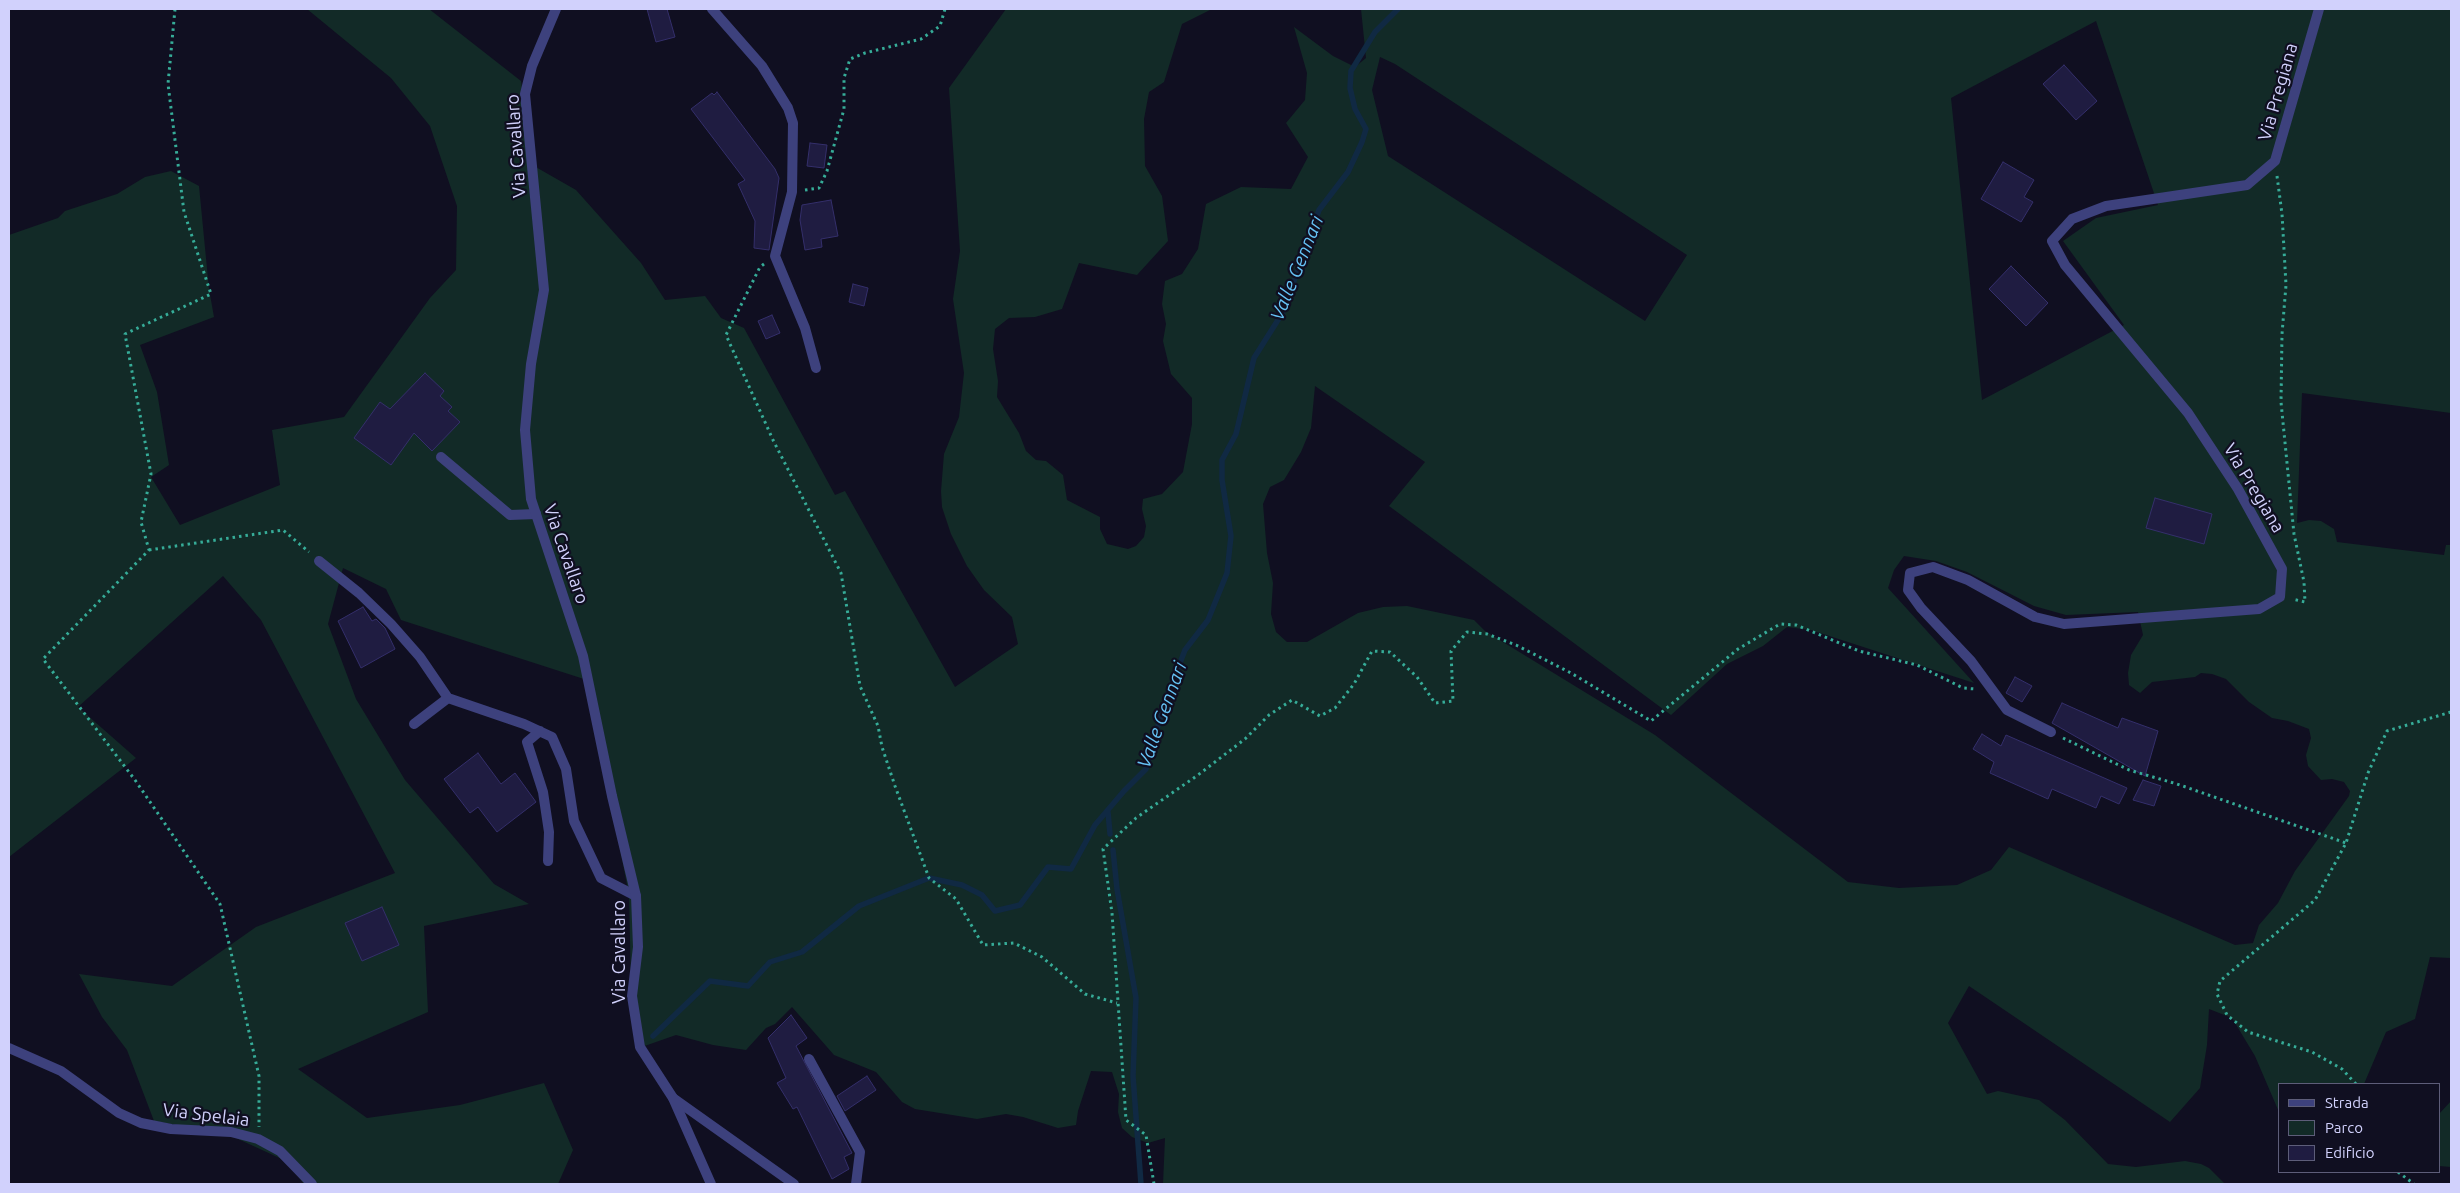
<!DOCTYPE html>
<html>
<head>
<meta charset="utf-8">
<style>
	body { margin:0 }
	#map { position:relative; width:2460px; height:1193px; overflow:hidden; background:#100f21; font-family:Ubuntu,sans-serif }
	canvas { display:block }
	.frame { position:absolute; inset:0; border:10px solid #d1d1fc; pointer-events:none }
	.legend { position:absolute; left:2278px; top:1083px; width:162px; height:90px; box-sizing:border-box; background:#100f21; border:1px solid #5d5d79; margin:0; padding:6px 9px; list-style:none; font-size:15px; color:#d1d1fc }
	.legend li { display:flex; align-items:center; gap:10px; height:25px }
	.legend b { width:25px; border:1px solid #5d5d79 }
</style>
</head>
<body>
<div id="map">
<canvas width="2460" height="1193"></canvas>
<div class="frame"></div>
<ul class="legend">
<li><b style="height:6px;background:#3d417d"></b>Strada</li>
<li><b style="height:14px;background:#122a27"></b>Parco</li>
<li><b style="height:14px;background:#1f1c41"></b>Edificio</li>
</ul>
</div>
<script>
const g = document.querySelector('canvas').getContext('2d');
g.lineJoin = 'round';
function fillPath(path, color) { g.fillStyle = color; g.fill(path, 'evenodd'); }
const toPath = rows => new Path2D(rows.map(r => 'M' + r).join(''));
function stroke(path, color, width, dash) { g.strokeStyle = color; g.lineWidth = width; g.lineCap = dash ? 'butt' : 'round'; g.setLineDash(dash || []); g.stroke(path); }
function label(font, color, halo, rows, align = 'center') {
  g.font = font + ' Ubuntu,sans-serif'; g.lineWidth = 4.5; g.setLineDash([]); g.textBaseline = 'middle'; g.strokeStyle = halo; g.fillStyle = color; for (const [text, x, y, turn = 0] of rows) {
    g.save(); g.translate(x, y); g.rotate((+turn || 0) * Math.PI / 180); g.textAlign = isNaN(turn) ? turn : align; if (halo) g.strokeText(text, 0, 0); g.fillText(text, 0, 0); g.restore();
  }
}
const green = toPath([
	[307,9,429,9,521,81,534,166,576,190,641,263,665,300,705,296,721,318,744,328,835,495,845,491,955,687,1018,644,1012,617,984,590,967,566,951,534,942,507,941,491,944,454,959,417,964,373,953,299,960,251,949,88,1006,9,1212,9,1182,24,1164,82,1149,92,1144,119,1145,166,1162,196,1168,241,1137,275,1079,263,1062,309,1035,317,1009,318,995,329,993,349,998,381,997,397,1019,433,1026,451,1036,460,1046,461,1063,475,1067,500,1100,517,1100,529,1107,544,1128,549,1136,546,1144,537,1146,526,1142,509,1143,499,1162,494,1183,472,1192,424,1192,398,1171,374,1163,341,1166,324,1162,304,1165,281,1182,274,1198,249,1206,204,1241,187,1291,189,1308,157,1286,123,1305,100,1307,73,1294,27,1333,56,1355,67,1366,58,1361,9,2451,9,2451,413,2302,393,2297,523,2309,520,2321,521,2334,529,2337,542,2444,555,2446,545,2451,545,2451,958,2430,957,2415,1019,2386,1032,2364,1084,2279,1084,2279,1112,2255,1056,2232,1018,2209,1009,2207,1045,2200,1088,2170,1122,1969,986,1948,1023,1987,1094,1998,1091,2039,1100,2065,1120,2108,1164,2136,1167,2185,1161,2201,1164,2209,1168,2225,1184,1163,1184,1165,1138,1148,1143,1132,1137,1122,1128,1118,1112,1119,1094,1112,1072,1091,1071,1078,1111,1076,1125,1058,1128,1023,1117,1006,1114,977,1119,915,1109,902,1102,876,1072,834,1055,792,1007,775,1024,766,1028,746,1050,713,1045,676,1035,636,1049,631,985,629,895,587,680,401,620,386,589,343,568,328,624,356,699,405,780,494,884,529,904,424,926,428,1012,298,1069,367,1118,460,1105,544,1083,573,1150,558,1184,304,1184,286,1161,225,1133,154,1121,127,1050,102,1017,79,974,172,986,256,927,395,873,261,620,223,576,78,707,136,758,9,857,9,235,58,218,65,211,117,194,145,177,171,171,199,186,209,289,214,317,140,345,157,392,169,465,151,477,180,525,280,485,272,430,344,417,430,298,456,270,457,206,430,126,391,78],
	[2096,21,2158,205,2096,218,2063,241,2124,325,1982,400,1951,98],
	[1380,57,1395,64,1687,255,1645,321,1388,156,1372,90],
	[1315,386,1425,462,1389,506,1671,715,1727,664,1763,646,1787,627,1811,630,1974,683,1888,588,1894,570,1904,556,1936,561,1967,572,2034,606,2066,615,2138,612,2143,635,2131,655,2128,673,2129,685,2140,693,2152,682,2195,677,2201,673,2212,674,2226,679,2249,702,2272,718,2288,721,2309,729,2311,738,2306,755,2308,766,2321,780,2332,779,2344,782,2350,791,2349,796,2295,871,2278,903,2259,925,2253,943,2235,945,2009,847,1991,870,1957,885,1899,888,1848,882,1655,735,1485,631,1474,620,1407,606,1383,607,1358,613,1307,642,1287,642,1276,632,1271,614,1273,583,1267,553,1263,504,1270,487,1284,480,1301,452,1311,428],
	[2451,1101,2451,1167,2439,1166,2439,1114]
]);
const stream = toPath([
	[1108,812,1110,834],
	[1113,850,1117,889,1136,998,1133,1076,1141,1184],
	[653,1036,710,981,748,986,770,962,802,952,859,906,929,878,962,885,982,895,995,911,1020,905,1048,867,1071,869,1095,825,1124,791,1146,769,1164,704,1185,650,1208,620,1227,573,1231,536,1222,480,1222,460,1236,434,1254,358,1283,312,1319,210,1348,172,1362,142,1366,129,1355,109,1350,88,1351,71,1375,32,1398,9]
]);
const building = toPath([
	[647,9,667,9,675,37,656,42,647,9],
	[2064,65,2097,101,2076,120,2043,84,2064,65],
	[717,92,775,169,779,178,769,250,754,248,755,221,738,184,745,180,691,109,712,93,714,95,717,92],
	[810,143,827,145,824,168,807,166,810,143],
	[2003,162,2034,180,2024,197,2033,202,2021,222,1981,199,2003,162],
	[831,200,838,236,821,239,822,247,805,250,800,220,802,205,831,200],
	[2011,266,2048,303,2026,326,1989,289,2011,266],
	[853,284,868,288,864,306,849,302,853,284],
	[772,315,780,333,766,339,758,321,772,315],
	[425,373,444,391,440,396,452,407,448,411,460,422,432,451,414,433,391,465,354,438,380,402,390,409,425,373],
	[2155,498,2212,514,2204,544,2146,528,2155,498],
	[363,607,372,621,376,619,385,628,395,649,361,668,338,621,363,607],
	[2015,677,2032,686,2022,702,2006,693,2015,677],
	[2062,703,2118,728,2122,718,2158,731,2145,776,2052,723,2062,703],
	[1982,734,2001,746,2006,735,2127,788,2119,804,2101,796,2096,808,2052,789,2048,799,1990,773,1994,762,1973,749,1982,734],
	[478,753,501,784,515,773,536,802,497,832,478,807,470,813,444,779,478,753],
	[2143,780,2161,786,2154,806,2133,800,2143,780],
	[382,907,399,945,362,961,345,923,382,907],
	[791,1015,807,1038,796,1046,852,1153,844,1157,849,1169,832,1179,797,1107,793,1109,777,1083,786,1078,768,1038,791,1015],
	[867,1076,876,1090,845,1111,837,1096,867,1076]
]);
const path = toPath([
	[175,9,168,84,184,212,211,294,125,334,151,474,141,522,149,550,43,659,135,780,220,904,259,1076,259,1127],
	[2277,176,2282,214,2286,285,2282,334,2281,402,2294,534,2304,582,2305,602,2292,599],
	[805,190,819,188,827,171,844,109,844,78,850,59,865,53,921,39,940,26,945,9],
	[764,264,760,267,726,335,773,440,841,573,860,686,878,726,882,747,895,786,929,878,956,899,983,945,1014,943,1042,957,1085,994,1117,1003],
	[149,550,283,530,309,552],
	[2063,738,2129,770,2177,784,2346,843],
	[2356,1084,2342,1069,2312,1052,2248,1032,2227,1015,2217,994,2220,981,2315,900,2346,843,2368,773,2387,731,2451,712],
	[2398,1172,2414,1184],
	[1154,1184,1146,1135,1126,1120,1112,913,1103,849,1136,818,1198,775,1245,739,1269,715,1292,700,1320,716,1335,708,1354,684,1372,651,1390,652,1417,677,1435,703,1453,701,1451,651,1467,632,1487,634,1516,645,1571,673,1651,721,1738,649,1780,624,1796,625,1859,651,1917,665,1963,688,1975,689]
]);
const minor = toPath([
	[712,9,762,66,788,108,793,123,792,192,775,256,805,328,816,368],
	[441,457,510,515,536,514],
	[319,561,359,593,391,624,420,657,448,698],
	[414,724,448,698,524,724,552,737,566,769,574,821,601,878,636,896],
	[540,731,527,742,543,792,549,832,548,861],
	[2051,732,2007,710,1971,661,1921,608,1908,590,1910,573,1933,567,1968,580,2035,617,2064,624,2259,609,2280,597,2282,569,2238,489,2188,413,2065,265,2052,241,2072,219,2106,206,2247,185,2275,161,2319,9],
	[809,1059,860,1152,856,1184],
	[673,1098,794,1184]
]);
const tertiary = toPath([
	[556,9,532,66,525,94,544,290,531,364,525,430,531,499,583,656,612,796,636,896,638,947,632,996,640,1047,673,1098,711,1184],
	[9,1048,61,1071,119,1113,141,1123,171,1129,231,1132,258,1139,280,1151,312,1184]
]);
const streetNames = [
	["Via Pregiana",2278,92,-74],
	["Via Cavallaro",516,146,-94],
	["Via Pregiana",2254,488,59],
	["Via Cavallaro",566,554,71],
	["Via Cavallaro",619,952,-90],
	["Via Spelaia",206,1115,7]
];
const waterNames = [
	["Valle Gennari",1297,268,-68],
	["Valle Gennari",1162,715,-70]
];
fillPath(green, '#122a27');
stroke(stream, '#102943', 5.5);
fillPath(building, '#1f1c41');
stroke(building, '#342f6b', 1);
stroke(path, '#36ac98', 3, [2.5, 4]);
stroke(minor, '#3d417d', 10);
stroke(tertiary, '#3d417d', 10);
label('18px', '#d1d1fc', '#100f21', streetNames);
label('italic 19px', '#66c3f6', '#100f21', waterNames);
</script>
</body>
</html>
